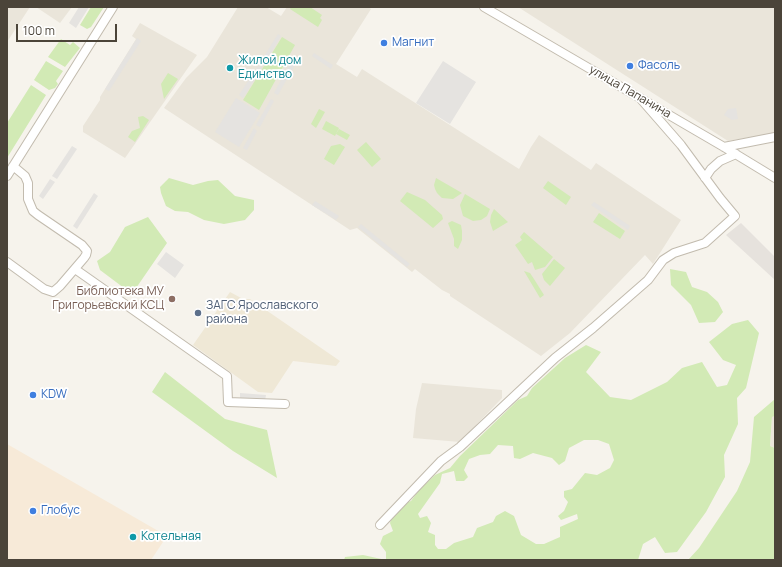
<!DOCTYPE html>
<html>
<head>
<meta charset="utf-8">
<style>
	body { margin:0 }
	#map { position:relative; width:782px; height:567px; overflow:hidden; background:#f6f3ec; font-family:Manrope,sans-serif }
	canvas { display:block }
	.frame { position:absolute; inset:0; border:8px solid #4b4439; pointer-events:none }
	.scale { position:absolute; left:16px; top:24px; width:101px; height:18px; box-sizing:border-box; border:2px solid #4b4439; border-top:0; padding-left:5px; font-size:12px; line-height:14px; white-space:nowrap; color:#4b4439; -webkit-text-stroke:3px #fff; paint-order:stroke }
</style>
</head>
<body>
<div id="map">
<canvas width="782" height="567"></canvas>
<div class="frame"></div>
<div class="scale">100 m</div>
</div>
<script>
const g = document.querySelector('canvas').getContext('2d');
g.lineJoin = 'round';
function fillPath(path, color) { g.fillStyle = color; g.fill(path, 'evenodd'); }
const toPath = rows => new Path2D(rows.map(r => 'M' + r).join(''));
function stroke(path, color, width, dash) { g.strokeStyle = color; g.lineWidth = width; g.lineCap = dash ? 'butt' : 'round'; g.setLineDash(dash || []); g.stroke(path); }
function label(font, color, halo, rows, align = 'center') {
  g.font = font + ' Manrope,sans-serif'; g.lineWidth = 3.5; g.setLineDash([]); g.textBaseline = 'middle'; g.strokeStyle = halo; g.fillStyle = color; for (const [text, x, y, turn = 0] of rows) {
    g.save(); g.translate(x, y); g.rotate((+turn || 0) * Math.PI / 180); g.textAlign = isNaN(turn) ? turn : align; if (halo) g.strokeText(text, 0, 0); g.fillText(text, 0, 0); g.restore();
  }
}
const residential = toPath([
	[7,7,30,7,7,42],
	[36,7,72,7,60,23],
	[238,7,266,7,281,16,287,7,368,7,371,9,336,64,357,77,362,69,519,169,531,147,539,135,591,170,596,163,681,220,653,264,645,255,570,333,541,356,450,296,450,294,442,290,415,269,412,272,357,228,350,230,164,108,186,78,207,57],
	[518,7,775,7,775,133,728,141],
	[140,23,197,55,125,158,83,132,83,126,100,100,100,97,136,39,132,36],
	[422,383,502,390,502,398,460,442,413,438,416,409],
	[775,416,775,448,770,446,772,417]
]);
const commercial = toPath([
	[7,444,167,536,151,560,7,560]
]);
const industrial = toPath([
	[741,223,775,257,775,280,726,235]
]);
const education = toPath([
	[230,292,243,299,250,299,340,361,336,366,293,361,272,393,258,392,193,345]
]);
const green = toPath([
	[91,7,104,7,91,27,87,29,80,25],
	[291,7,310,7,322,15,320,18,322,20,318,27,290,9],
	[282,37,295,45,259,110,243,100],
	[61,39,70,45,73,42,80,48,65,67,48,57],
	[46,61,63,71,56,81,58,84,55,88,49,90,34,80],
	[168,73,178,79,164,99,161,84],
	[31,85,46,95,7,158,7,123],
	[319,109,325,112,316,128,311,124],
	[143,116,149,120,135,142,128,137,132,131,140,128,138,117],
	[326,121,339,128,335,136,322,129],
	[339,129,350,135,347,140,336,134],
	[366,142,381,159,372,167,357,150],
	[340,144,345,147,334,165,324,159,331,146],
	[169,178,193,185,208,181,218,180,235,196,254,200,254,210,245,220,224,224,204,220,188,212,175,211,166,206,161,193,160,187],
	[436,178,462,193,453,199,442,198,437,193,435,189,434,185],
	[548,181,571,197,566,205,543,188],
	[407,192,425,200,442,215,443,219,433,228,400,201],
	[465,194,490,209,487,216,481,220,473,221,463,216,460,205],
	[494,209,508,222,493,231,490,222,491,215],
	[599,213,625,231,620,239,593,222],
	[148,217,167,243,132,294,100,270,97,261,110,252,125,227],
	[452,221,461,225,462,231,462,240,458,249,454,246,454,239,448,223],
	[524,232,553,257,545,267,535,270,532,262,528,264,515,245,522,240,520,237],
	[554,259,565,268,550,286,544,280,542,274],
	[670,269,686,272,692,287,707,292,718,302,723,312,715,322,699,323,691,305,671,285],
	[524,271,530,273,534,279,544,295,540,298],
	[748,320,759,333,746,388,737,398,738,424,724,455,725,477,706,512,677,552,665,553,655,537,643,544,638,560,386,560,386,552,380,544,383,536,393,531,390,523,393,512,402,504,411,501,419,490,435,475,450,468,460,456,518,400,527,396,532,388,565,358,586,345,601,352,586,372,610,397,631,400,667,382,682,368,702,362,717,387,727,385,736,365,723,360,709,342,732,324],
	[584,440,598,440,609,444,614,460,610,468,597,475,585,473,572,489,564,491,564,497,568,502,564,511,558,516,561,520,577,514,578,519,560,527,560,537,544,544,536,544,521,535,514,516,505,511,496,516,493,522,477,528,473,537,454,543,446,549,438,549,435,545,435,535,428,532,431,523,427,516,420,518,418,514,440,483,442,474,454,471,456,481,464,481,468,477,464,470,469,459,480,455,490,454,498,445,513,446,514,458,520,459,533,453,552,458,559,465,565,461,569,448],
	[165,372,225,419,267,430,277,478,233,451,152,392],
	[775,399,775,416,772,417,770,446,775,448,775,560,688,560,699,548,737,491,750,462,754,417],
	[363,555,386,560,344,560,345,557]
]);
const parking = toPath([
	[79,7,89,7,76,28,69,23],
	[278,34,281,36,264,65,260,63],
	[137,38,141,41,109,91,105,89],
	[314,53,333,65,331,69,312,56],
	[292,60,296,63,278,95,274,93],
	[443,61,476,82,450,124,416,103],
	[258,66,262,68,243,98,239,95],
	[236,98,260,113,239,147,215,132],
	[271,99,274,101,260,127,256,125],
	[736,108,738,119,732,120,724,115,728,109],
	[254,128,257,131,247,150,243,148],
	[72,146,77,149,57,179,52,176],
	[50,179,55,182,43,199,39,196],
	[94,193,98,196,77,229,73,226],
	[315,201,339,216,336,220,312,205],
	[594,202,630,226,628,230,591,205],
	[361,224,410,264,407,267,358,227],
	[166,252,184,265,175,278,157,264],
	[240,393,266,395,265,401,240,400]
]);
const minor = toPath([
	[484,7,724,147,775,178],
	[724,147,775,137],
	[7,176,113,7],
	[705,178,711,169,720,161,736,154],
	[7,262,44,289,53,292,60,286,84,258,86,255,87,251,82,245,38,215,33,211,28,199,28,183,25,176,13,166],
	[75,269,227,376,228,402,285,404],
	[380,525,441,461,460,447,555,358,593,328,648,280,663,260,674,253,705,243,735,216,720,198,681,145,640,98]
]);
const markers = [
	[384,43,4,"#3f7fe0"],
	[630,66,4,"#3f7fe0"],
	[230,68,4,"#0f9aa8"],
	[172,299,4,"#8d6e63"],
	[198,313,4,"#5c6f8a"],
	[33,395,4,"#3f7fe0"],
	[33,511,4,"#3f7fe0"],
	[133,537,4,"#0f9aa8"]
];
const shopNames = [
	["Магнит",392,43],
	["Фасоль",638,66],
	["KDW",41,395],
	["Глобус",41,511]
];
const cultureNames = [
	["Жилой дом",238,61],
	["Единство",238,75],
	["Котельная",141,537]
];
const streetNames = [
	["улица Папанина",630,92,30]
];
const educationNames = [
	["Библиотека МУ",164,292],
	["Григорьевский КСЦ",164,306]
];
const serviceNames = [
	["ЗАГС Ярославского",206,306],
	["района",206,320]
];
fillPath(residential, '#eae5da');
fillPath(commercial, '#f7ead8');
fillPath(industrial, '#e6e2dd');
fillPath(education, '#efe8d6');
fillPath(green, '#d2eab5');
fillPath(parking, '#e5e3e0');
stroke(minor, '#c2bbae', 10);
stroke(minor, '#fff', 8);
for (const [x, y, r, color] of markers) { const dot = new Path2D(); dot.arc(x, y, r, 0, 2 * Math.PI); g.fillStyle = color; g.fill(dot); stroke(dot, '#fff', 1.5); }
label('12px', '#366cbe', '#fff', shopNames, 'left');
label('12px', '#0d838f', '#fff', cultureNames, 'left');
label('12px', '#4b4439', '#fff', streetNames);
label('12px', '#785e54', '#fff', educationNames, 'right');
label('12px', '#4e5e75', '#fff', serviceNames, 'left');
</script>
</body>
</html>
